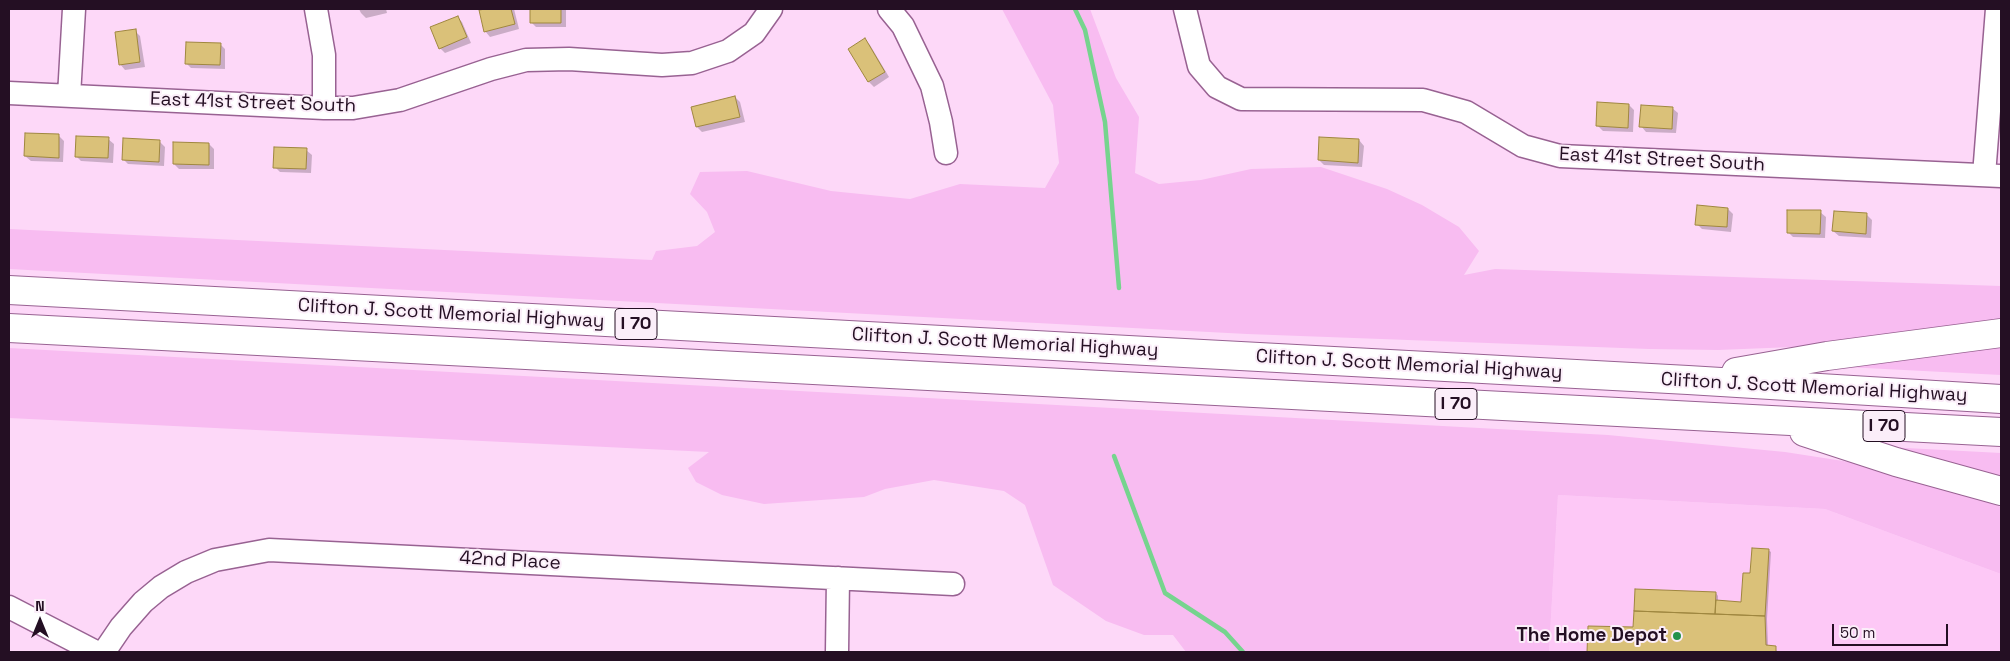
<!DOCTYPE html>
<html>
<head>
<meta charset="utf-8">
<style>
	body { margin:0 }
	#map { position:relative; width:2010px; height:661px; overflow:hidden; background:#fdd8f8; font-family:"Space Grotesk",sans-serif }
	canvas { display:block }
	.frame { position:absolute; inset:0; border:10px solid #240f23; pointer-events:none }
	.north { position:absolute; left:15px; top:596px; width:50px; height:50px; -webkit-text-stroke:4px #fbeef9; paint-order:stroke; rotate:0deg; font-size:14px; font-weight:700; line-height:20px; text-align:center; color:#240f23 }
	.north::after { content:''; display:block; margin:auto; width:18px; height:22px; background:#240f23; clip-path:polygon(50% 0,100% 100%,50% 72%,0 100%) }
	.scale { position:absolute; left:1832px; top:624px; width:116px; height:22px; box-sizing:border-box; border:2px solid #240f23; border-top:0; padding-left:6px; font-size:15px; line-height:18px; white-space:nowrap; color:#240f23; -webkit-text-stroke:4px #fbeef9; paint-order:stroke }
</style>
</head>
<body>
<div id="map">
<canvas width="2010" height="661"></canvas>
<div class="frame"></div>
<div class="north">N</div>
<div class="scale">50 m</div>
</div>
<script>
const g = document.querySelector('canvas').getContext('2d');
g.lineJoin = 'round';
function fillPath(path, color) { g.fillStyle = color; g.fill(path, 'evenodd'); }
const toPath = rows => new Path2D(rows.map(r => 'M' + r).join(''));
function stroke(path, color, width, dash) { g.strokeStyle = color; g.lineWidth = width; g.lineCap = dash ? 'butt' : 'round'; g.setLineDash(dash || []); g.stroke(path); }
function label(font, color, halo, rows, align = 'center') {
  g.font = font + ' "Space Grotesk",sans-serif'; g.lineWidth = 4; g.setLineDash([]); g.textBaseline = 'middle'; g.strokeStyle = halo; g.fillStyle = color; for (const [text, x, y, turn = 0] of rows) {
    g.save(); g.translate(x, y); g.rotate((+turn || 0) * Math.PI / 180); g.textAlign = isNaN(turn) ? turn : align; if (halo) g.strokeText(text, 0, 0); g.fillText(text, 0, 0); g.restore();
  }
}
const built = toPath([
	[1558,495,1825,509,2001,574,2001,652,1549,652]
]);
const green = toPath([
	[1002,9,1090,9,1116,78,1139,117,1135,173,1159,184,1201,180,1251,169,1321,167,1387,189,1422,205,1459,227,1479,251,1464,275,1495,269,2001,286,2001,320,1873,339,1793,347,1718,350,1649,349,1247,334,9,269,9,229,652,260,656,251,697,246,715,232,707,212,690,194,700,172,747,171,831,191,910,199,960,184,1045,188,1059,163,1053,105],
	[2001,343,2001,375,1846,367],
	[9,348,1608,435,1785,452,1869,465,1933,482,2001,507,2001,574,1825,509,1558,495,1549,652,1186,652,1173,635,1144,635,1106,621,1053,585,1025,505,1004,491,934,480,885,489,864,497,764,504,722,495,696,482,688,468,709,452,9,418],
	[1887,447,2001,453,2001,476,1967,469]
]);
const shadow = toPath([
	[359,9,386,9,387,13,366,18,361,13],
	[491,9,514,9,519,29,490,37,485,31,480,11],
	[531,9,566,9,566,27,536,27,531,22],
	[457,17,462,22,471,43,445,53,440,48],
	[135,31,140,36,145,67,125,70,120,64],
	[865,40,870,45,889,77,874,87,869,82,849,49],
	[220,44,225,49,225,69,191,68,186,63],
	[735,97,740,102,745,122,702,132,697,127],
	[1629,105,1634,110,1633,132,1603,131,1598,126],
	[1672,108,1678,113,1676,133,1646,132,1641,126],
	[59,136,64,141,63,162,31,161,25,156],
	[108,139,114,144,113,163,81,161,76,156],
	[1359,140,1364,146,1362,167,1324,165,1319,160],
	[160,142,165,147,164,166,128,164,123,159],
	[209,144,214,149,214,169,179,169,174,164],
	[306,150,312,155,311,173,280,172,275,167],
	[1728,209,1733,214,1731,232,1702,229,1697,224],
	[1820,212,1826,217,1825,238,1793,237,1788,232],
	[1867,215,1872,220,1871,238,1839,236,1833,231],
	[1768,550,1771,552,1767,619,1768,646,1775,647,1777,652,1588,652,1589,627,1634,629,1636,590,1716,593,1718,596,1718,602,1742,603,1751,574]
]);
const stream = toPath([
	[1075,9,1085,30,1105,122,1119,288],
	[1114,456,1165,593,1225,632,1243,652]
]);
const building = toPath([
	[486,9,511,9,515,24,484,32,479,10,486,9],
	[530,9,561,9,561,23,530,23,530,9],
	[458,16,467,37,439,49,430,27,458,16],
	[136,29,140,62,119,65,115,32,136,29],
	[865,38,885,72,868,82,848,49,865,38],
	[186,42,221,43,220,65,185,64,186,42],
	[735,96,740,117,696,127,691,107,735,96],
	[1597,102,1629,104,1628,128,1596,126,1597,102],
	[1641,105,1673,107,1672,129,1639,127,1641,105],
	[25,133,59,134,59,158,24,156,25,133],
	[76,136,109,137,108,158,75,157,76,136],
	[1319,137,1359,139,1358,163,1318,160,1319,137],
	[123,138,160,140,159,162,122,160,123,138],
	[173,142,209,143,209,165,173,164,173,142],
	[274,147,307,148,306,169,273,168,274,147],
	[1697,205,1728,208,1727,227,1695,225,1697,205],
	[1787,210,1821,210,1820,234,1787,233,1787,210],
	[1834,211,1867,213,1866,234,1832,231,1834,211],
	[1752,548,1769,549,1765,616,1715,614,1716,600,1741,602,1743,573,1750,573,1752,548],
	[1635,589,1716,592,1715,614,1634,611,1635,589],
	[1634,611,1765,616,1766,645,1776,646,1776,652,1587,652,1588,626,1633,627,1634,611]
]);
const minor = toPath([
	[316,9,324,55,324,108],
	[889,9,903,26,932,86,941,122,946,153],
	[1185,9,1199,66,1217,87,1241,99,1423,100,1466,112,1523,146,1560,156,2001,176],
	[9,93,324,108,353,108,400,100,491,69,526,60,569,59,662,65,692,63,728,51,754,33,771,9],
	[69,96,74,9],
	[1984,175,1997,9],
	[9,607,96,652],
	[104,652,121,627,143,602,161,587,186,572,215,560,269,550,953,584],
	[837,652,838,578]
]);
const highway = toPath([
	[9,290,1688,380,2001,399],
	[9,328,2001,432],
	[1736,372,1827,356,2001,333],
	[1804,432,1896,462,2001,491]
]);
const markers = [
	[1677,636,5,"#23924b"]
];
const shields = [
	[636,324,42],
	[1456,404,42],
	[1884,426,42]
];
const shieldNames = [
	["I 70",636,324],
	["I 70",1456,404],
	["I 70",1884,426]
];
const streetNames = [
	["East 41st Street South",253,103,2],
	["East 41st Street South",1662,160,3],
	["Clifton J. Scott Memorial Highway",451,314,3],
	["Clifton J. Scott Memorial Highway",1005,343,3],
	["Clifton J. Scott Memorial Highway",1409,365,3],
	["Clifton J. Scott Memorial Highway",1814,388,3],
	["42nd Place",510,561,3]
];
const poiNames = [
	["The Home Depot",1667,636]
];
fillPath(built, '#fdc8f6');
fillPath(green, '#f8bcf1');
fillPath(shadow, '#0003');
stroke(stream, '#76d48e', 4.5);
fillPath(building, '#dac179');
stroke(building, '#9f873f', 1);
stroke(minor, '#986292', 25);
stroke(highway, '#986292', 30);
stroke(minor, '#fff', 22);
stroke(highway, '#fff', 28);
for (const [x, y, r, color] of markers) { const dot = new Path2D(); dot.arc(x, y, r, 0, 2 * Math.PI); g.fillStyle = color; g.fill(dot); stroke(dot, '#fbeef9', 2); }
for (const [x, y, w] of shields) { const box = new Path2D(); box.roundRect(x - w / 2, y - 15.5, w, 31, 4); g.fillStyle = '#fbeef9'; g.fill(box); stroke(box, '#240f23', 1); }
label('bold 18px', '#240f23', null, shieldNames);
label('19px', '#240f23', '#fbeef9', streetNames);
label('bold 19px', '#240f23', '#fbeef9', poiNames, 'right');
</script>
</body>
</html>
